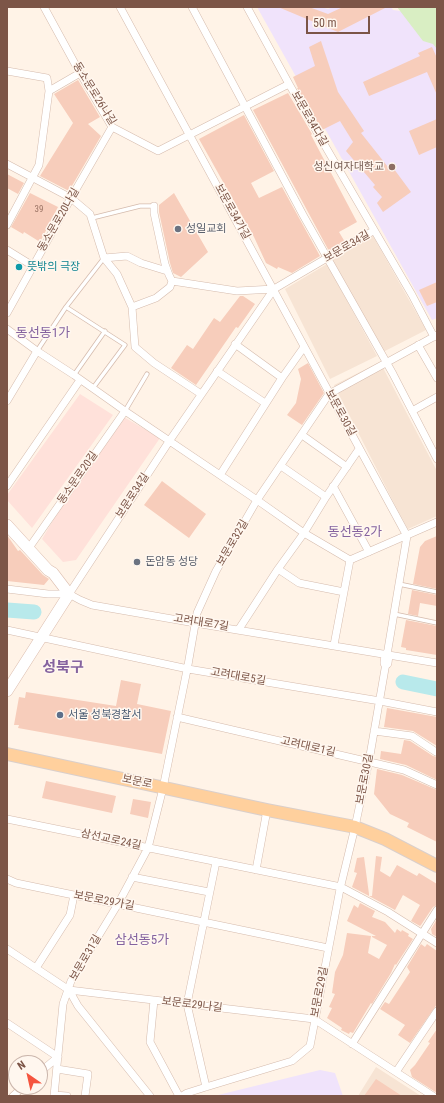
<!DOCTYPE html>
<html>
<head>
<meta charset="utf-8">
<style>
	body { margin:0 }
	#map { position:relative; width:444px; height:1103px; overflow:hidden; background:#fff3e7; font-family:"Roboto Condensed",sans-serif }
	canvas { display:block }
	.frame { position:absolute; inset:0; border:8px solid #7c5547; pointer-events:none }
	.north { position:absolute; left:8px; top:1055px; width:40px; height:40px; box-sizing:border-box; background:#fff7ef; border:1px solid #cbb6ac; border-radius:50%; rotate:326deg; font-size:11px; font-weight:700; line-height:16px; text-align:center; color:#7c5547 }
	.north::after { content:''; display:block; margin:auto; width:14px; height:18px; background:#f5553f; clip-path:polygon(50% 0,100% 100%,50% 72%,0 100%) }
	.scale { position:absolute; left:306px; top:16px; width:64px; height:18px; box-sizing:border-box; border:2px solid #7c5547; border-top:0; padding-left:5px; font-size:12px; line-height:14px; white-space:nowrap; color:#7c5547; -webkit-text-stroke:3px #fff7ef; paint-order:stroke }
</style>
</head>
<body>
<div id="map">
<canvas width="444" height="1103"></canvas>
<div class="frame"></div>
<div class="north">N</div>
<div class="scale">50 m</div>
</div>
<script>
const g = document.querySelector('canvas').getContext('2d');
g.lineJoin = 'round';
function fillPath(path, color) { g.fillStyle = color; g.fill(path, 'evenodd'); }
const toPath = rows => new Path2D(rows.map(r => 'M' + r).join(''));
function stroke(path, color, width, dash) { g.strokeStyle = color; g.lineWidth = width; g.lineCap = dash ? 'butt' : 'round'; g.setLineDash(dash || []); g.stroke(path); }
function label(font, color, halo, rows, align = 'center') {
  g.font = font + ' "Roboto Condensed","Noto Sans KR",sans-serif'; g.lineWidth = 3; g.setLineDash([]); g.textBaseline = 'middle'; g.strokeStyle = halo; g.fillStyle = color; for (const [text, x, y, turn = 0] of rows) {
    g.save(); g.translate(x, y); g.rotate((+turn || 0) * Math.PI / 180); g.textAlign = isNaN(turn) ? turn : align; if (halo) g.strokeText(text, 0, 0); g.fillText(text, 0, 0); g.restore();
  }
}
const residential = toPath([
	[373,236,426,330,383,352,332,260],
	[327,264,377,356,330,379,285,289],
	[380,362,437,471,437,516,408,529,396,507,334,385],
	[376,1067,421,1096,358,1096]
]);
const commercial = toPath([
	[80,394,113,415,32,528,7,500,7,495],
	[122,416,160,438,76,560,63,562,42,539,61,507]
]);
const education = toPath([
	[257,7,321,7,328,9,333,7,391,7,393,10,437,16,437,318,432,320],
	[320,1070,335,1073,343,1096,214,1096]
]);
const green = toPath([
	[397,7,437,7,437,49,433,44,423,41]
]);
const river = toPath([
	[7,610,34,612],
	[403,682,437,689]
]);
const building = toPath([
	[278,7,309,7,328,14,343,7,387,7,338,32],
	[321,41,338,92,364,131,361,133,388,167,391,165,411,192,383,212,377,203,382,197,373,187,375,185,346,151,353,142,340,121,322,130,297,88,298,88,293,77,315,66,309,47],
	[432,47,437,58,437,95,427,72,369,96,363,82,420,56,418,53],
	[78,80,100,117,88,124,101,136,69,191,40,176,73,123,54,94],
	[288,93,312,134,311,135,357,222,339,232,345,242,329,251,253,110],
	[244,115,274,171,251,183,259,198,282,187,320,256,292,273,278,267,277,269,266,263,254,237,199,139],
	[437,119,437,147,419,155,409,131],
	[7,174,24,183,18,194,7,188],
	[30,193,58,207,40,242,24,232,23,234,11,227],
	[174,193,208,252,181,277,173,273,170,263,159,212,159,205],
	[437,282,437,302,427,306,419,290],
	[240,296,243,296,255,304,238,328,236,327,196,385,171,368,187,345,193,349,214,318,220,322],
	[308,363,324,393,302,425,287,415,296,403,301,379,298,369],
	[162,481,206,514,189,538,144,505],
	[7,535,18,551,20,550,43,575,49,579,44,585,7,581],
	[437,536,437,589,413,584,420,547,425,541],
	[412,590,437,595,437,606,420,603,418,616,408,614],
	[406,620,437,626,437,655,406,650,406,648,401,647],
	[121,680,141,684,137,704,171,711,162,754,18,728,19,725,14,725,19,697,25,698,26,692,116,706],
	[387,708,437,717,437,746,413,731,384,727],
	[404,740,410,741,433,756,437,757,437,780,406,765,380,759,381,751,401,754],
	[377,769,402,775,437,790,437,842,407,827,409,823,390,814,374,794],
	[46,781,116,796,112,813,42,798],
	[133,799,151,802,148,818,130,814],
	[376,856,382,857,380,871,390,877,397,865,417,876,419,873,437,884,437,905,433,907,421,925,420,926,411,921,420,905,408,898,403,895,395,910,369,896,372,896],
	[364,857,369,894,369,896,352,887,357,873,354,872,357,858],
	[360,903,375,911,372,917,385,922,395,933,397,929,401,932,402,930,409,934,408,936,413,939,396,965,395,964,391,973,372,1004,371,1003,353,1033,350,1032,349,1034,341,1030,342,1028,327,1018,332,1008,329,1007,335,994,332,993,335,972,343,955,347,933,371,936,368,953,379,959,387,945,372,937,372,936,376,936,347,921,354,905,358,908],
	[437,919,437,937,432,934,431,929],
	[421,944,425,947,427,944,437,951,437,1004,410,1043,398,1035,405,1025,380,1009,385,1002,389,1004,410,972,407,967],
	[437,1029,437,1093,412,1077,410,1070,415,1065,430,1043,428,1042],
	[376,1079,402,1096,364,1096]
]);
const lane = toPath([
	[92,218,140,206,154,206],
	[66,307,125,345,93,388],
	[37,351,66,307,104,258],
	[74,375,105,331],
	[125,411,147,374],
	[399,584,437,592],
	[394,614,437,623]
]);
const street = toPath([
	[44,7,80,73,112,127,158,151,289,84],
	[120,7,407,536,387,655],
	[192,7,303,215,393,374,437,459],
	[247,7,289,84,412,295,434,337],
	[7,71,47,78,49,91],
	[7,164,71,198,90,214,104,258,117,274,132,307,135,347,154,363,201,394],
	[154,206,154,213,165,264,169,275,172,281,237,291,274,289],
	[7,225,39,165,49,91,80,73],
	[7,250,33,266],
	[104,258,127,256,141,263,167,271],
	[132,307,156,298,170,287,172,281],
	[7,313,71,198,112,127],
	[7,329,37,351,74,375,125,411,257,500,304,533,350,560],
	[235,344,282,378],
	[418,345,437,378],
	[217,371,265,403],
	[7,401,37,351],
	[412,411,437,397],
	[302,435,347,467],
	[281,466,326,497],
	[220,475,282,378,304,347],
	[7,486,80,380],
	[333,486,369,552],
	[31,545,125,411],
	[350,560,437,522],
	[278,569,299,583,344,592],
	[7,589,48,594,69,594],
	[69,594,170,440,274,289,373,231],
	[69,594,80,600,92,605,195,623,437,663],
	[239,629,278,569,304,533,326,497,359,449],
	[7,630,188,669,380,701,437,712],
	[334,645,350,560],
	[177,717,404,770,437,785],
	[374,731,412,736,436,752],
	[7,819,341,887,388,912,437,943],
	[256,870,267,810],
	[132,877,209,892],
	[7,879,16,883,328,948],
	[7,949,69,990,78,1006,150,1096],
	[36,968,70,915,74,895],
	[69,990,314,1019,433,1096],
	[154,1000,150,1042,179,1096],
	[7,1023,58,1057,40,1072],
	[352,1044,437,910],
	[57,1069,88,1074,85,1096],
	[396,1072,437,1011],
	[206,1087,187,1004,216,862],
	[54,1095,67,1096],
	[13,1096,23,1087],
	[54,1096,63,1004,71,981,118,904,148,848,163,788,188,665,197,613,216,571,257,500,329,394,437,335],
	[182,1096,187,1093,206,1087,292,1061,310,1046,340,889,355,827,369,761,386,663]
]);
const secondary = toPath([
	[7,525,48,570,53,573,69,594,7,691],
	[386,663,387,655]
]);
const primary = toPath([
	[7,754,267,810,355,827,385,839,437,866]
]);
const markers = [
	[392,167,4,"#8d6e63"],
	[178,229,4,"#6b7280"],
	[19,267,4,"#0f9aa8"],
	[137,562,4,"#6b7280"],
	[60,715,4,"#5c6f8a"]
];
const numberNames = [
	["39",39,210]
];
const streetNames = [
	["동소문로26나길",94,94,58],
	["보문로34다길",309,119,60],
	["보문로34가길",232,212,61],
	["동소문로20나길",59,220,-60],
	["보문로34길",347,247,-30],
	["보문로30길",340,413,61],
	["동소문로20길",78,478,-55],
	["보문로34길",133,496,-57],
	["보문로32길",233,543,-60],
	["고려대로7길",201,623,9],
	["고려대로5길",238,677,10],
	["고려대로1길",308,747,13],
	["보문로30길",365,779,-79],
	["보문로",137,782,12],
	["삼선교로24길",111,840,12],
	["보문로29가길",104,901,11],
	["보문로31길",86,958,-60],
	["보문로29길",320,992,-79],
	["보문로29나길",192,1005,7]
];
const educationNames = [
	["성신여자대학교",384,167]
];
const worshipNames = [
	["성일교회",186,229],
	["돈암동 성당",145,562]
];
const cultureNames = [
	["뜻밖의 극장",27,267]
];
const serviceNames = [
	["서울 성북경찰서",68,715]
];
const quarterNames = [
	["동선동1가",43,334],
	["동선동2가",355,533],
	["삼선동5가",142,941]
];
const districtNames = [
	["성북구",63,668]
];
fillPath(residential, '#f7e4d4');
fillPath(commercial, '#ffe1da');
fillPath(education, '#f0e3fb');
fillPath(green, '#d9eec3');
stroke(river, '#b8e9eb', 15);
fillPath(building, '#f7cdbb');
stroke(lane, '#d5bbad', 5);
stroke(street, '#d5bbad', 8);
stroke(secondary, '#dbbcad', 12);
stroke(primary, '#dacfcb', 14);
stroke(lane, '#fff', 3.5);
stroke(street, '#fff', 7);
stroke(secondary, '#fff', 11);
stroke(primary, '#ffd09d', 12);
for (const [x, y, r, color] of markers) { const dot = new Path2D(); dot.arc(x, y, r, 0, 2 * Math.PI); g.fillStyle = color; g.fill(dot); stroke(dot, '#fff7ef', 1.5); }
label('9px', '#9b7364', null, numberNames);
label('11px', '#7c5547', '#fff7ef', streetNames);
label('11px', '#785e54', '#fff7ef', educationNames, 'right');
label('11px', '#5b616d', '#fff7ef', worshipNames, 'left');
label('11px', '#0d838f', '#fff7ef', cultureNames, 'left');
label('11px', '#4e5e75', '#fff7ef', serviceNames, 'left');
label('13px', '#85639f', '#fff7ef', quarterNames);
label('bold 15px', '#85639f', '#fff7ef', districtNames);
</script>
</body>
</html>
